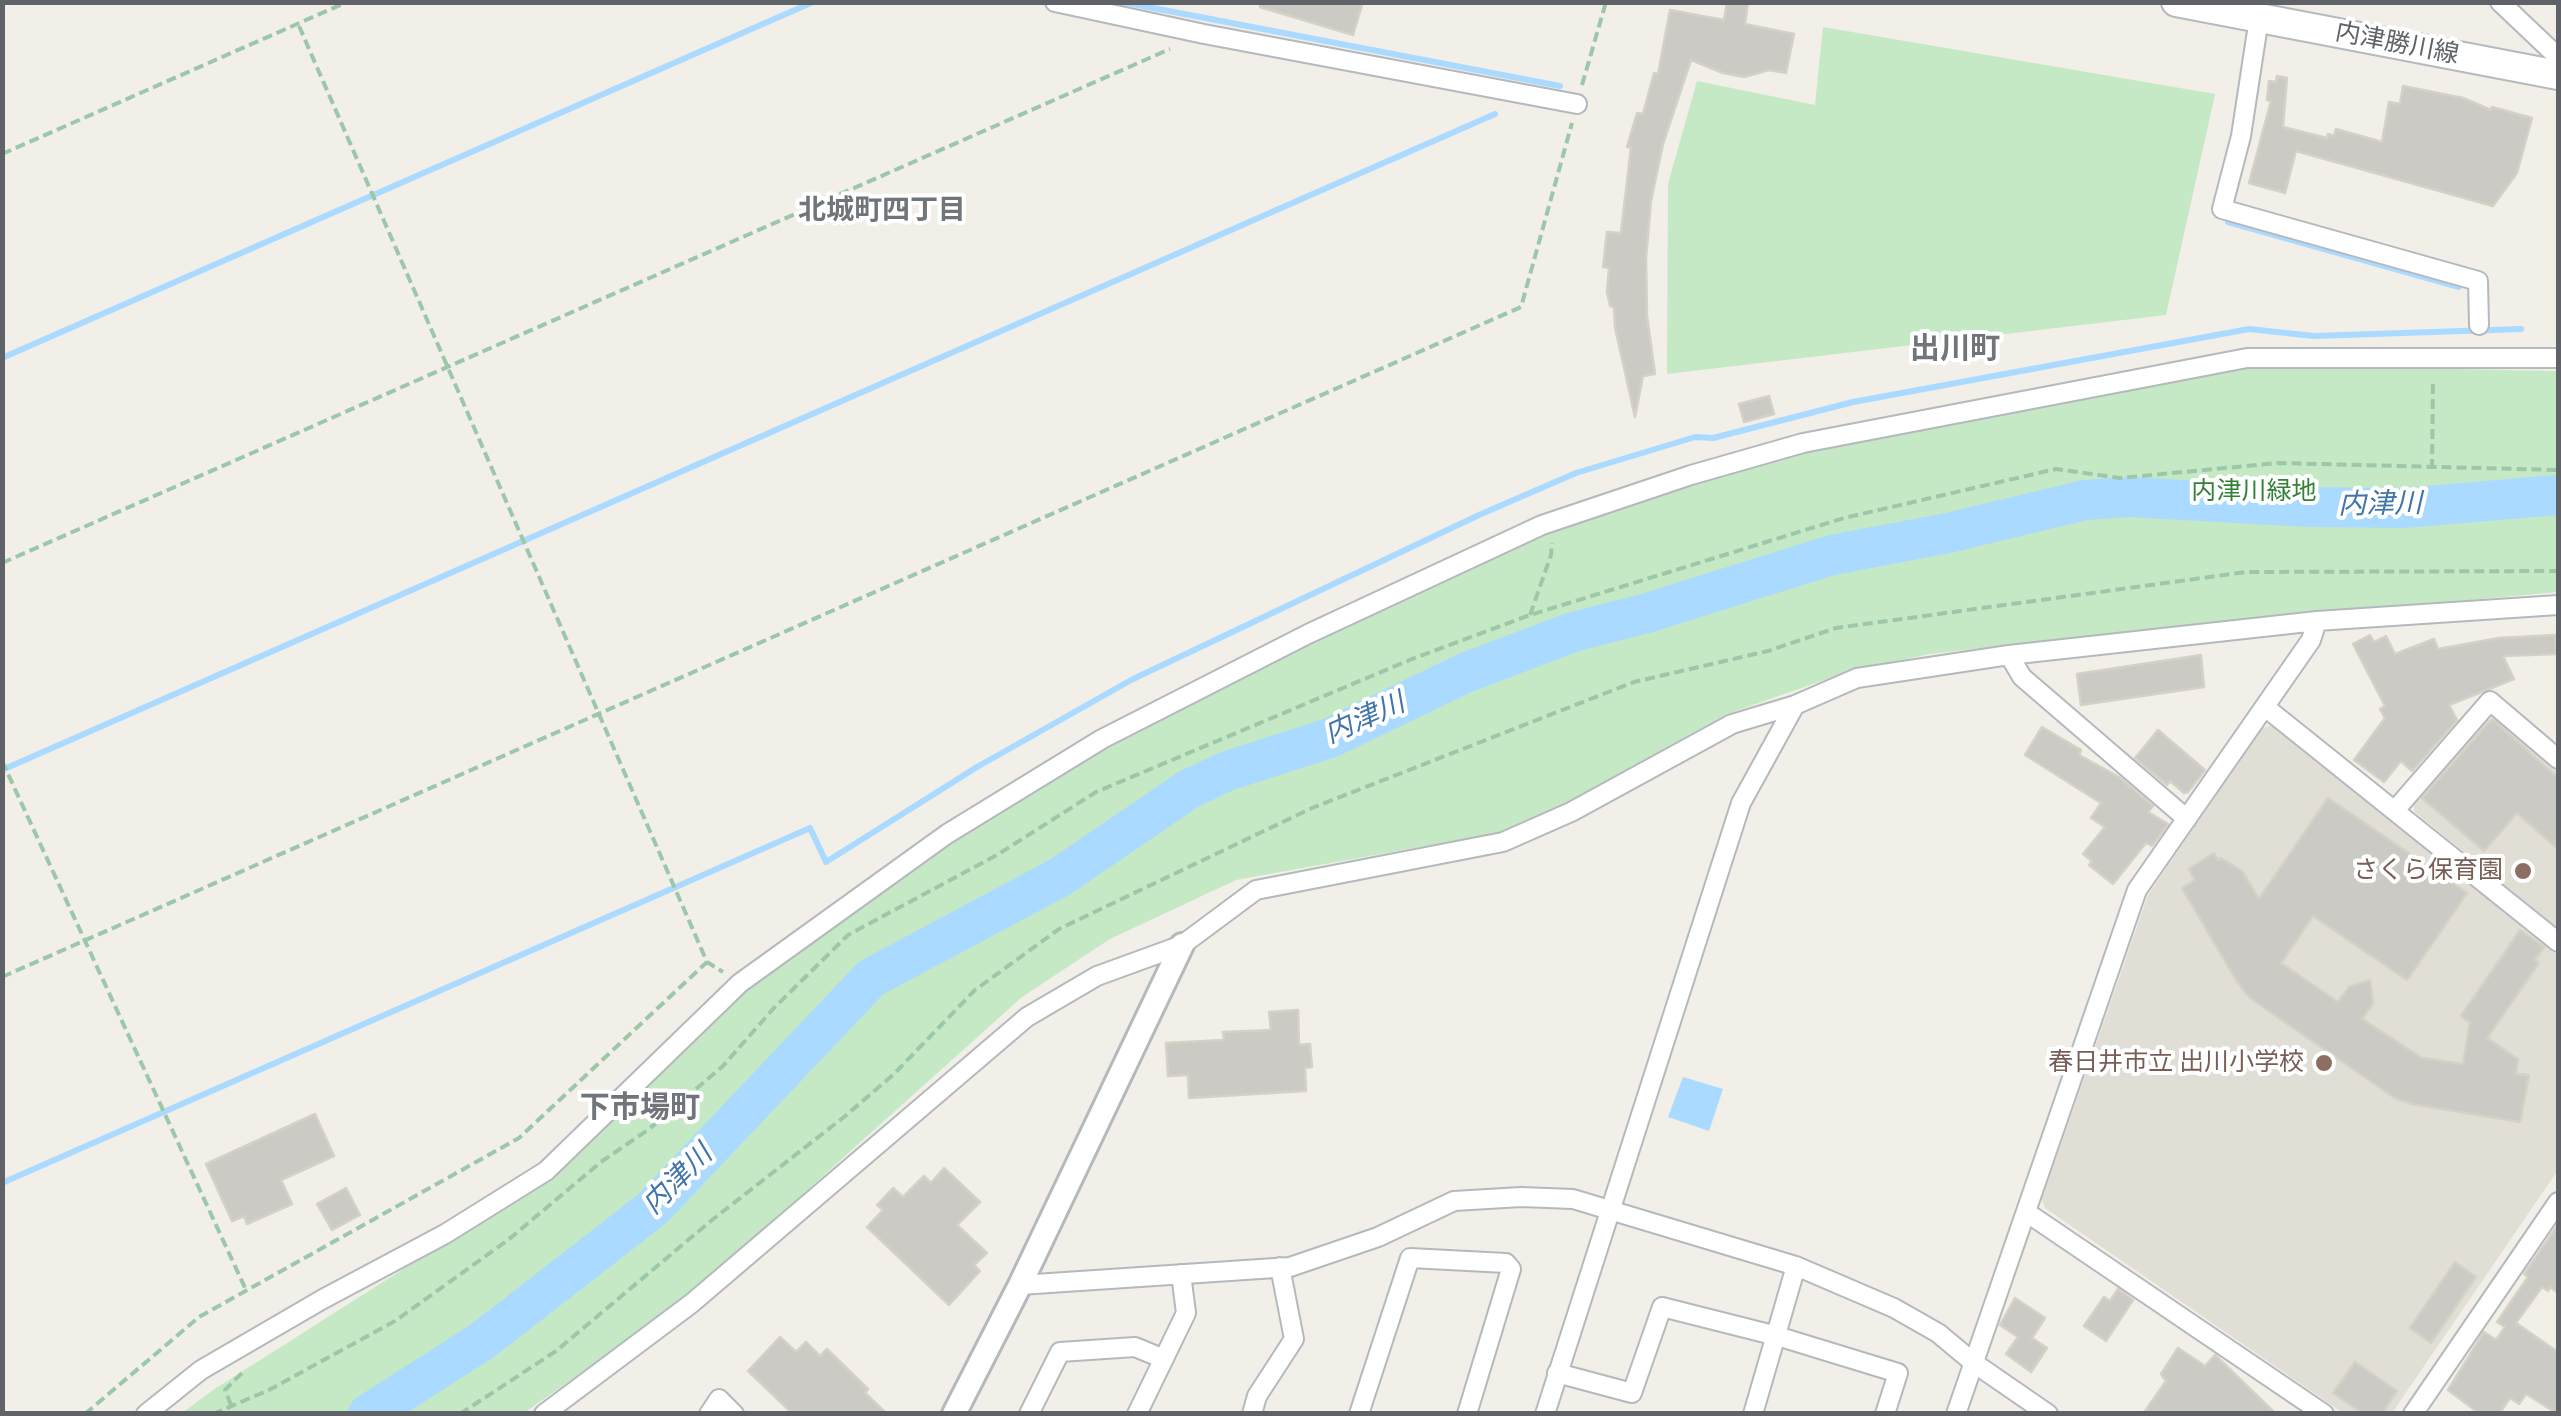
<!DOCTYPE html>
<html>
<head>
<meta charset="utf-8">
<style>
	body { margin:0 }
	#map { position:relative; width:2561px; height:1416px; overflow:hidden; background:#f1efe8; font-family:"Fira Sans Condensed",sans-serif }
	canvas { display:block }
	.frame { position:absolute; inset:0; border:5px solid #5f6368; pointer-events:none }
</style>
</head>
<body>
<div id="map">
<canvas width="2561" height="1416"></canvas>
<div class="frame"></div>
</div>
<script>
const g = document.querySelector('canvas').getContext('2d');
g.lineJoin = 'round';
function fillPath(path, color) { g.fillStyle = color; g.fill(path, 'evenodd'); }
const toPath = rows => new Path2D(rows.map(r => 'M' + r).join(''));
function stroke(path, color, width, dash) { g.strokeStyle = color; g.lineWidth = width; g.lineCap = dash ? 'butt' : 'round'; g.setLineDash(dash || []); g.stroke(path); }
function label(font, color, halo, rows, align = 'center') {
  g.font = font + ' "Fira Sans Condensed","Noto Sans JP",sans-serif'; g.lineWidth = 8; g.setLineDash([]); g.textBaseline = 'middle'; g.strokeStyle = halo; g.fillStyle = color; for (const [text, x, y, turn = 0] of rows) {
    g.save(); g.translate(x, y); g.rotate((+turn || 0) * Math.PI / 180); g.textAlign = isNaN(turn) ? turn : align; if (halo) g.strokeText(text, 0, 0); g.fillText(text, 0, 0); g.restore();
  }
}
const education = toPath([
	[2497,719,2558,773,2558,929,2415,812,2413,803,2487,720],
	[2273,725,2558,956,2558,1170,2392,1413,2343,1413,2045,1208,2042,1199,2148,895,2262,728]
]);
const green = toPath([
	[1823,27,2215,94,2166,315,1667,374,1668,184,1697,81,1815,105],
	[2246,365,2558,371,2558,592,2153,629,1930,654,1850,671,1727,714,1563,804,1497,833,1236,880,1110,939,1022,997,687,1298,524,1413,181,1414,213,1390,553,1174,759,975,933,852,1053,778,1236,678,1545,534,1691,480,1883,433]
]);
const water = toPath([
	[1683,1077,1723,1089,1709,1131,1668,1117]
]);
const stream = toPath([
	[1122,2,1560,86],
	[2228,222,2459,287],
	[2,358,813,2],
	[2,770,1495,114],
	[2,1183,810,828,826,862,977,767,1133,679,1479,515,1576,473,1695,437,1713,438,1853,402,2249,329,2314,336,2521,329]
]);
const river = toPath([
	[368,1414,482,1341,652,1209,871,978,1060,877,1189,789,1227,771,1330,738,1465,673,1573,632,1647,613,1832,555,1948,533,2085,500,2129,497,2310,507,2403,508,2558,495]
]);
const building = toPath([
	[1261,2,1363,2,1353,35,1260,7,1261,2],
	[1727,2,1748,2,1745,24,1794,34,1786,73,1769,70,1744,77,1723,73,1691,60,1663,144,1651,201,1646,258,1647,316,1655,374,1643,376,1635,417,1615,327,1614,307,1610,306,1607,292,1609,268,1603,267,1607,232,1621,233,1631,147,1627,147,1637,113,1643,114,1654,73,1658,74,1670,10,1724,20,1727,2],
	[2277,76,2287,78,2283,127,2327,138,2328,134,2334,136,2336,129,2382,142,2389,102,2400,104,2403,86,2463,98,2491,110,2492,107,2532,118,2517,173,2493,206,2296,151,2285,193,2249,183,2271,101,2267,100,2269,81,2276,82,2277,76],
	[1769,396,1774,414,1744,422,1739,404,1769,396],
	[2370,635,2374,642,2386,636,2395,654,2434,639,2438,649,2499,638,2555,635,2556,654,2503,656,2514,679,2449,705,2457,720,2412,771,2401,761,2384,782,2354,760,2385,718,2380,709,2385,706,2353,644,2370,635],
	[2201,655,2204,687,2081,705,2077,674,2201,655],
	[2492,719,2558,778,2558,849,2517,813,2484,851,2422,798,2492,719],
	[2042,727,2081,750,2079,755,2119,777,2153,806,2148,812,2168,824,2152,846,2146,843,2113,884,2089,865,2092,861,2083,854,2105,827,2091,818,2101,803,2025,755,2042,727],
	[2158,730,2205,770,2188,792,2184,793,2170,781,2167,785,2135,758,2158,730],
	[2328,798,2467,893,2407,980,2313,916,2281,963,2338,1002,2349,987,2370,980,2373,1003,2362,1019,2422,1058,2463,1064,2470,1023,2461,1016,2520,930,2544,947,2535,960,2539,963,2487,1038,2518,1059,2516,1074,2529,1075,2520,1122,2412,1104,2395,1098,2250,998,2238,983,2182,888,2195,880,2189,869,2214,853,2218,860,2221,858,2242,871,2259,899,2328,798],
	[1298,1010,1299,1045,1310,1044,1312,1067,1305,1068,1306,1091,1189,1098,1188,1075,1168,1076,1166,1043,1224,1040,1223,1032,1271,1030,1269,1012,1298,1010],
	[315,1114,334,1156,281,1180,292,1204,247,1224,244,1216,232,1221,206,1164,315,1114],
	[944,1168,980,1202,957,1225,987,1253,974,1265,980,1271,949,1305,867,1227,883,1210,877,1205,893,1188,903,1197,924,1176,931,1183,944,1168],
	[346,1188,360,1215,332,1230,317,1204,346,1188],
	[2558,1225,2558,1293,2550,1287,2548,1291,2542,1287,2516,1323,2558,1352,2558,1414,2526,1394,2519,1404,2510,1398,2499,1414,2480,1414,2448,1390,2484,1332,2496,1340,2505,1327,2497,1322,2528,1277,2524,1274,2558,1225],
	[2455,1262,2476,1277,2431,1343,2410,1328,2455,1262],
	[2118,1289,2133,1300,2106,1341,2084,1326,2104,1297,2110,1301,2118,1289],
	[2015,1298,2045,1318,2032,1338,2047,1348,2031,1372,2006,1354,2018,1337,2000,1325,2015,1298],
	[780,1337,796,1352,806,1342,820,1356,827,1349,868,1389,865,1393,887,1414,793,1414,748,1371,780,1337],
	[2178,1348,2205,1366,2215,1355,2276,1414,2143,1414,2166,1381,2161,1374,2178,1348],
	[2355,1362,2397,1391,2382,1414,2364,1414,2333,1393,2355,1362]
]);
const path = toPath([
	[299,26,707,962,723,972],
	[1582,85,1606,2],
	[2,154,347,2],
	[2432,469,2433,379],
	[2,563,1170,49],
	[1530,615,1551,555,1552,543],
	[2,761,246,1290],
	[2,977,1521,307,1572,123],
	[231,1405,225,1390,245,1370],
	[85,1414,199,1317,519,1138,707,962],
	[213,1414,269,1390,395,1321,508,1240,601,1162,649,1129,723,1066,773,1009,848,935,997,855,1096,792,1412,659,1530,615,1844,518,2056,469,2120,478,2278,463,2558,470],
	[460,1414,556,1351,712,1220,844,1117,893,1075,975,990,1059,929,1312,808,1634,682,1768,651,1836,628,2246,572,2558,571]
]);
const minor = toPath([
	[1055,2,1204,34,1577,104],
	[2500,2,2558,57],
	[2259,18,2241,136,2222,209,2478,281,2479,325],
	[2009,655,2022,677,2187,819],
	[2265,707,2558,942],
	[2396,809,2490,701,2558,759],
	[2026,1212,2324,1414],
	[1020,1285,1290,1267,1378,1237,1454,1201,1521,1197,1573,1199,1796,1266,1894,1308,1938,1333,1974,1363,2048,1414],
	[1557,1373,1632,1393,1662,1307,1777,1336,1898,1373,1885,1414],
	[146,1414,201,1370,323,1299,445,1234,546,1171,740,983,947,834,1102,739,1308,634,1542,525,1691,475,1803,443,2247,358,2558,358],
	[544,1414,692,1303,1027,1017,1097,976,1182,945,1256,890,1503,842,1571,812,1732,724,1795,705,1857,678,2009,655,2317,621,2558,605],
	[709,1414,719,1399,734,1414],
	[1029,1414,1060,1352,1135,1347,1164,1359],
	[1137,1414,1186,1313,1181,1274],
	[1252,1414,1257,1396,1294,1339,1280,1267],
	[1359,1414,1410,1258,1506,1263,1511,1269,1467,1414],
	[1545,1414,1741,803,1795,705],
	[1753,1414,1796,1266],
	[1956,1414,2137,890,2311,640,2317,621],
	[2413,1414,2558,1202]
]);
const tertiary = toPath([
	[954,1414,1020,1285,1182,945]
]);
const secondary = toPath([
	[2176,2,2558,75]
]);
const markers = [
	[2523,871,10,"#8d6e63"],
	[2324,1063,10,"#8d6e63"]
];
const streetNames = [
	["内津勝川線",2397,44,11]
];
const parkNames = [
	["内津川緑地",2254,492]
];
const educationNames = [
	["さくら保育園",2503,871],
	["春日井市立 出川小学校",2304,1063]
];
const neighbourhoodNames = [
	["北城町四丁目",882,211]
];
const waterNames = [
	["内津川",2380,505,-1],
	["内津川",1365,719,-24],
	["内津川",678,1180,-45]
];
const quarterNames = [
	["出川町",1955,350],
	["下市場町",640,1109]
];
fillPath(education, '#e1ded6');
fillPath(green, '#c5e8c5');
fillPath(water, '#aadaff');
stroke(stream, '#aadaff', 6);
stroke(river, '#aadaff', 40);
fillPath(building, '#cccac5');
stroke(building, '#d6d1c6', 2.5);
stroke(minor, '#b5b8bc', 22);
stroke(tertiary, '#b5b8bc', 28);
stroke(secondary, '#b6babf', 32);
stroke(path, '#9cc7a9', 4, [10, 5]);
stroke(minor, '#fff', 18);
stroke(tertiary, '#fff', 22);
stroke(secondary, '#fff', 28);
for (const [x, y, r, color] of markers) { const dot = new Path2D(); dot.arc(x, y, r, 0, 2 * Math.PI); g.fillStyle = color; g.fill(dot); stroke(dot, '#fff', 4); }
label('25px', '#5f6368', '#fff', streetNames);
label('25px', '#348238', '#fff', parkNames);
label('25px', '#785e54', '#fff', educationNames, 'right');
label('bold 28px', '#70757a', '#fff', neighbourhoodNames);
label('italic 28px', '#4174aa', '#fff', waterNames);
label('bold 30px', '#70757a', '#fff', quarterNames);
</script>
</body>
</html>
